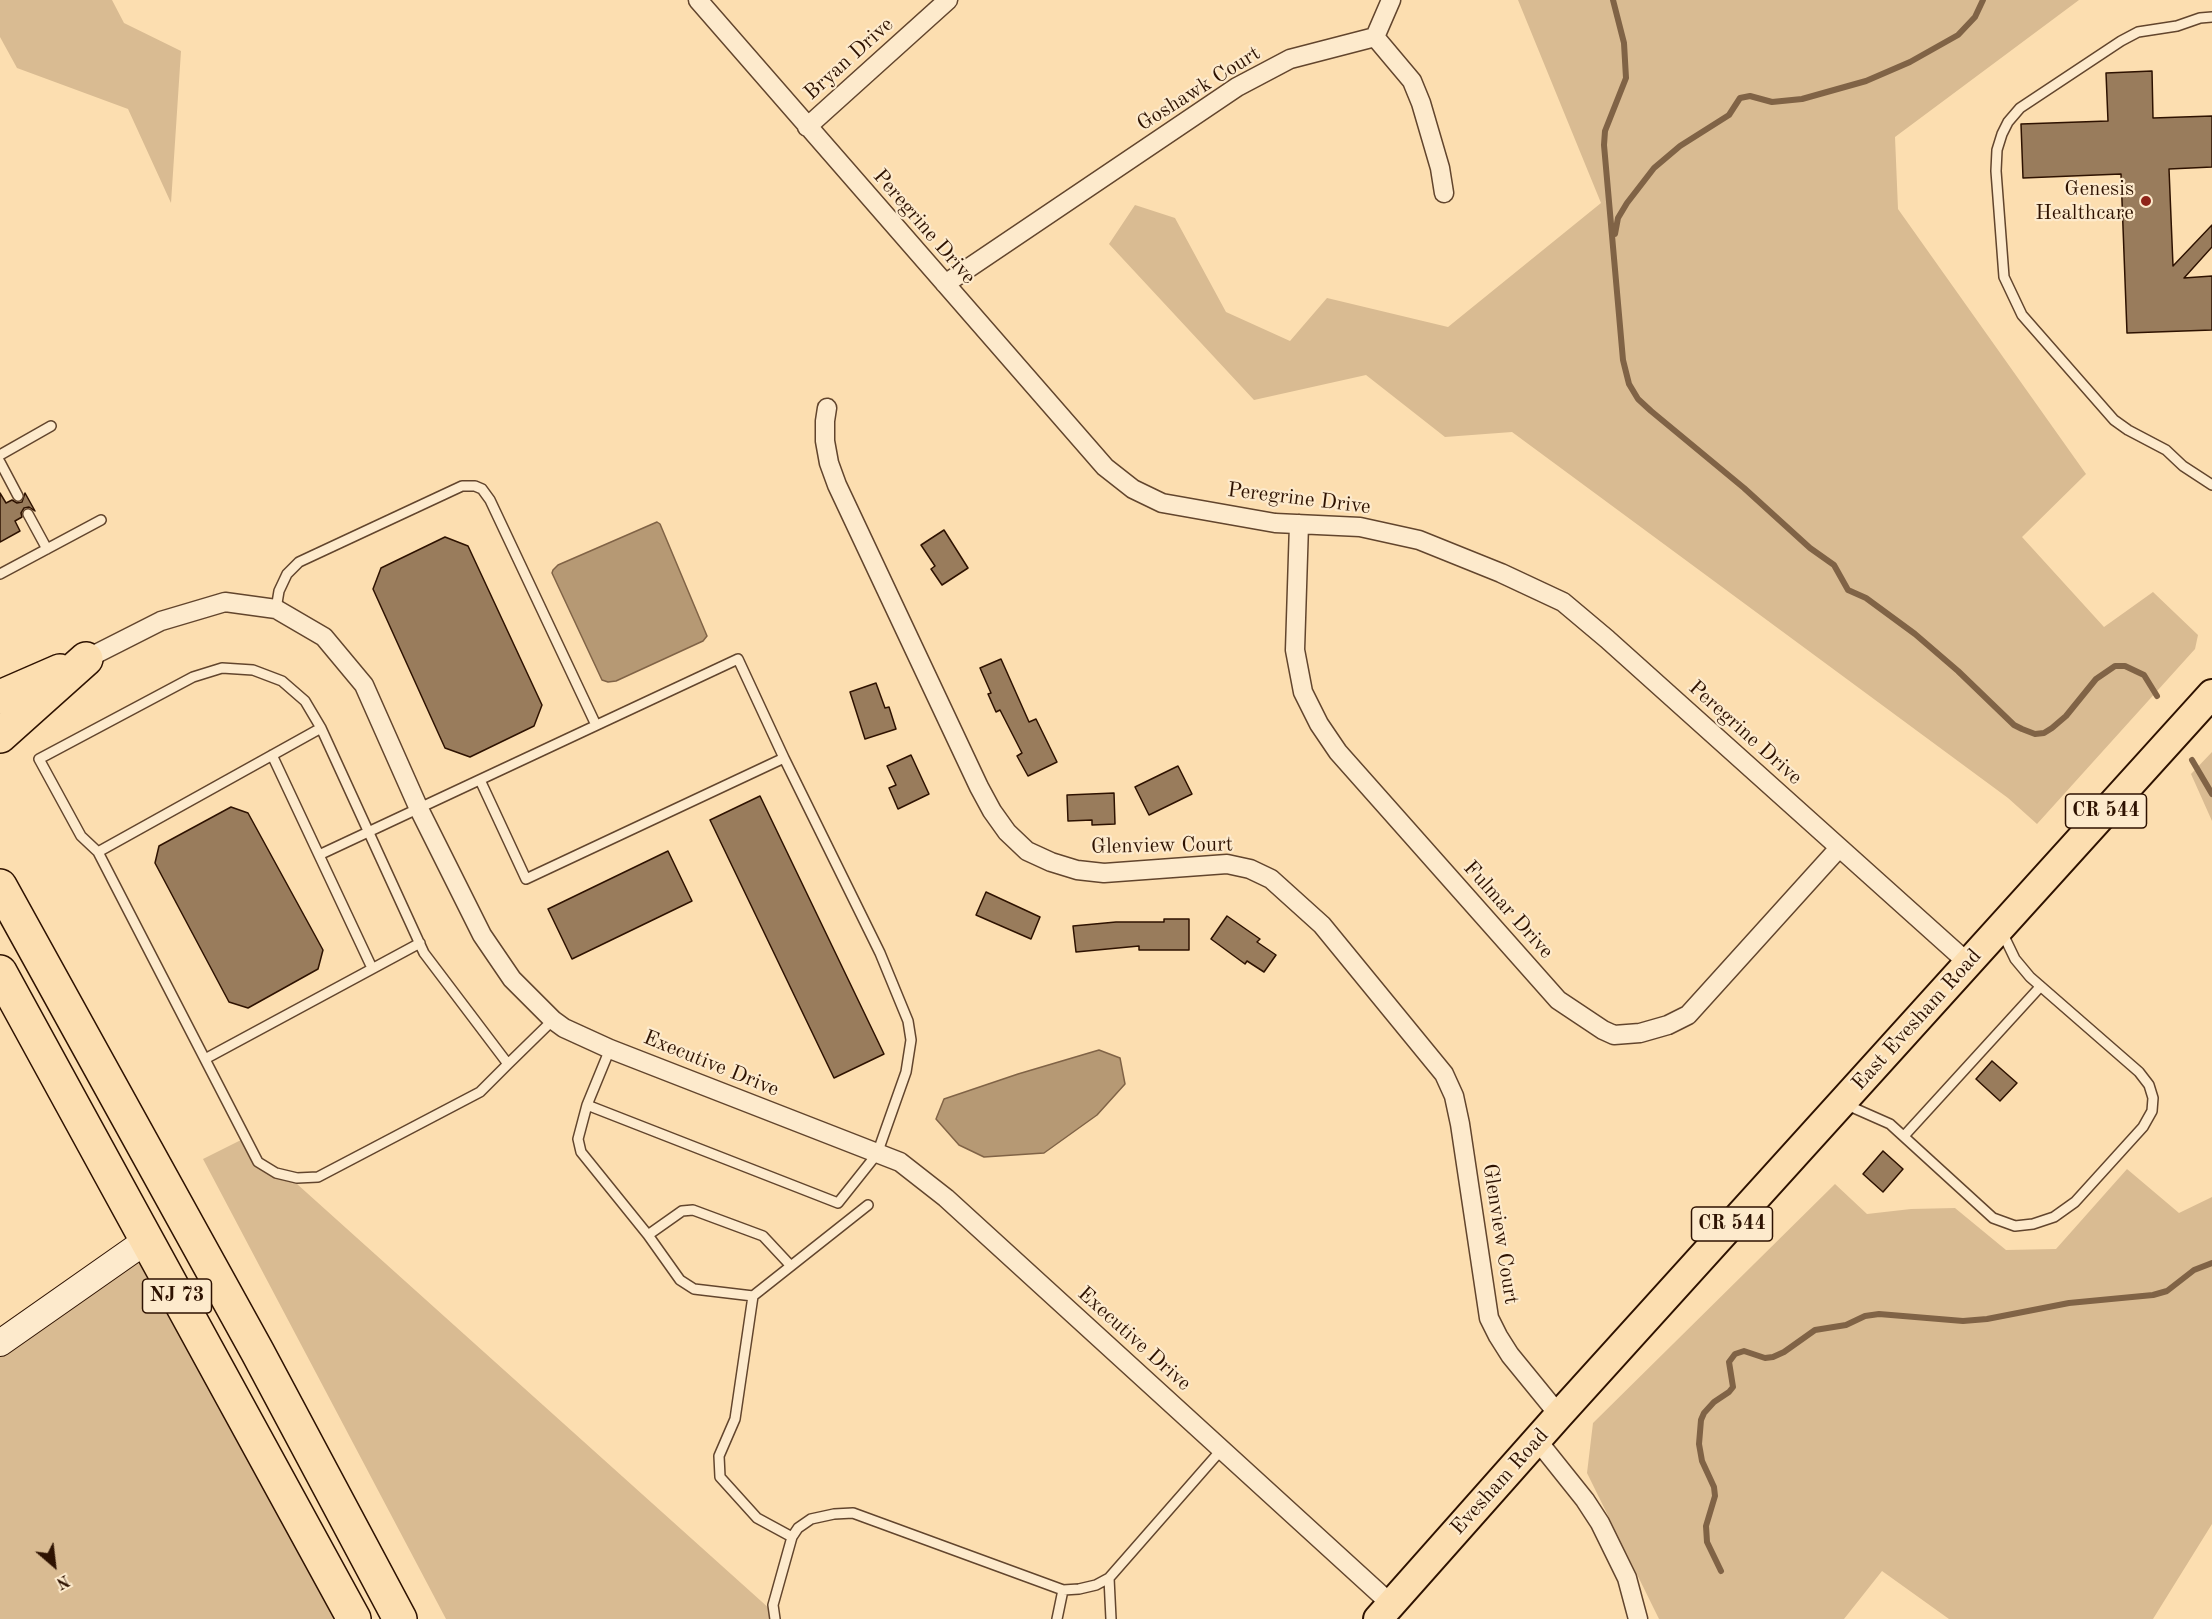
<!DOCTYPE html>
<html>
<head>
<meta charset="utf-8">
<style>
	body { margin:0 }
	#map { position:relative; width:2212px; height:1619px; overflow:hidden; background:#fcdeb0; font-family:"Old Standard TT",serif }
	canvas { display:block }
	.north { position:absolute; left:24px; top:1535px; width:60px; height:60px; -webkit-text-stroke:4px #fdeacc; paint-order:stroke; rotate:152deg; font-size:16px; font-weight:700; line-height:24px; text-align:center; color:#2e1201 }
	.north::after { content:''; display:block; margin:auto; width:21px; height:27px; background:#2e1201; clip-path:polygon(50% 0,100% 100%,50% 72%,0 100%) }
</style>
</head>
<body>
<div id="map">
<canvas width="2212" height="1619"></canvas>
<div class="north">N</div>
</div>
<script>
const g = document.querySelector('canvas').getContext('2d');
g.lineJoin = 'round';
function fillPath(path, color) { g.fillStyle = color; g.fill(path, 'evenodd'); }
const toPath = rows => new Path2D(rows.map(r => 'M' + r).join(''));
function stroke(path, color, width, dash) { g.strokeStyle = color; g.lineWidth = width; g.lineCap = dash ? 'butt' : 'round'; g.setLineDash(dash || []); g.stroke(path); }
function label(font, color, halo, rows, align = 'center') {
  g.font = font + ' "Old Standard TT",serif'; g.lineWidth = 4.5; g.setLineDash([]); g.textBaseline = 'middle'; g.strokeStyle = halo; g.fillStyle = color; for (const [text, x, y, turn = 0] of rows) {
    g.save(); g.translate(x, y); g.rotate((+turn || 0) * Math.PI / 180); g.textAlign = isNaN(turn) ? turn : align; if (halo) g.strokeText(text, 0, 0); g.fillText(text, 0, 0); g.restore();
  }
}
const green = toPath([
	[0,0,112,0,124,23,181,51,171,203,128,109,17,68,0,37],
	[1518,0,2079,0,1895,137,1898,209,2086,474,2022,537,2104,627,2153,592,2198,635,2195,649,2037,824,2008,798,1512,432,1445,437,1366,375,1254,400,1109,244,1135,205,1175,218,1226,312,1290,341,1327,298,1448,327,1601,203],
	[2212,752,2212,821,2191,774],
	[245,1138,258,1162,287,1175,781,1619,446,1619,203,1159],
	[2127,1169,2179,1213,2212,1197,2212,1524,2153,1619,1949,1619,1882,1571,1844,1619,1659,1619,1587,1473,1593,1423,1835,1184,1867,1214,1911,1209,1955,1208,2006,1250,2056,1249],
	[147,1240,337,1619,0,1619,0,1343]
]);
const water = toPath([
	[657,522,660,524,707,636,703,641,616,681,608,682,602,680,552,573,553,570,558,565,657,522],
	[1099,1050,1120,1058,1125,1084,1097,1115,1044,1153,984,1157,959,1145,936,1119,944,1099,1018,1074,1099,1050]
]);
const stream = toPath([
	[1613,0,1624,43,1626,78,1605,131,1604,145,1623,360,1629,384,1638,399,1651,411,1744,488,1810,548,1834,565,1848,590,1866,598,1915,634,1958,671,2014,725,2022,729,2035,734,2044,733,2052,728,2066,716,2096,679,2115,666,2125,666,2144,675,2157,696],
	[1615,234,1618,218,1627,203,1654,168,1680,146,1729,115,1740,98,1750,96,1772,102,1802,99,1866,81,1910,62,1958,35,1975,17,1983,0],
	[2192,760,2212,794],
	[1721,1571,1707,1542,1706,1526,1715,1496,1714,1487,1702,1461,1699,1444,1701,1420,1704,1413,1714,1402,1729,1392,1733,1387,1729,1362,1735,1354,1744,1351,1765,1358,1773,1357,1784,1352,1815,1330,1846,1325,1865,1316,1879,1314,1963,1321,1987,1319,2069,1303,2153,1295,2167,1291,2194,1270,2212,1263]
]);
const building = toPath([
	[2152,71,2153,118,2212,116,2212,167,2169,169,2173,266,2212,225,2212,247,2184,278,2212,276,2212,330,2127,333,2121,174,2023,178,2021,124,2108,121,2106,73,2152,71],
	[0,493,6,503,12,500,17,503,22,502,25,493,35,511,29,507,24,508,21,513,22,517,15,521,20,531,0,542,0,493],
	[944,530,968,568,942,585,931,569,935,566,921,545,944,530],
	[445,537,468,546,542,705,534,726,470,757,445,748,373,589,381,568,445,537],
	[1001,659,1029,722,1036,719,1057,762,1028,776,1017,756,1022,753,1000,710,996,712,988,694,991,693,980,668,1001,659],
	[876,683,885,708,889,707,896,729,865,739,850,692,876,683],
	[911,755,929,794,898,809,889,788,896,785,887,766,911,755],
	[1178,766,1192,794,1149,815,1135,787,1178,766],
	[1114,793,1115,824,1092,825,1092,820,1068,821,1067,795,1114,793],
	[760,796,884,1054,834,1078,710,820,760,796],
	[231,807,248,813,323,950,318,969,248,1008,229,1002,155,863,159,846,231,807],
	[668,851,692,901,572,959,548,909,668,851],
	[986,892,1040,917,1031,939,976,915,986,892],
	[1227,916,1260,939,1257,942,1276,955,1264,972,1247,961,1245,964,1211,939,1227,916],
	[1164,919,1189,919,1189,950,1139,950,1139,946,1076,952,1073,926,1116,922,1164,922,1164,919],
	[1992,1061,2017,1083,2000,1101,1976,1079,1992,1061],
	[1883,1151,1903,1169,1883,1192,1863,1174,1883,1151]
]);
const lane = toPath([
	[2212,17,2200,18,2177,26,2138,32,2121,41,2020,108,2008,122,2002,134,1997,150,1996,171,2004,277,2022,315,2114,420,2128,430,2166,450,2183,466,2212,485],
	[0,455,51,426],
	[0,462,18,496],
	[28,514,47,549],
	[0,574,101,520],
	[276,609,279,591,287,574,299,562,462,486,475,486,482,489,490,500,596,725],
	[272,755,372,968],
	[98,852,321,728],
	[319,855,738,659,784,758,526,879,480,780],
	[610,1049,587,1105,838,1203,877,1154,906,1072,911,1040,908,1021,880,953,784,758],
	[205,1059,420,943],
	[508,1064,424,953,321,728,305,701,282,681,253,670,222,668,193,677,39,759,81,836,98,852,258,1162,276,1173,297,1178,318,1177,480,1092,508,1064,553,1020],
	[587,1105,578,1139,581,1152,648,1235,680,1280,694,1289,753,1296],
	[1847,1105,1890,1124,1993,1218,2015,1226,2033,1224,2054,1217,2075,1202,2143,1127,2152,1111,2153,1098,2149,1085,2139,1072,2030,977,2015,959,2002,932],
	[1904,1136,2040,987],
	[868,1205,753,1296,735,1419,719,1456,720,1477,757,1518,792,1537,798,1528,811,1519,834,1514,853,1513,1063,1590,1079,1589,1096,1585,1109,1578,1222,1449],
	[648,1235,682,1211,693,1210,763,1236,791,1266],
	[1109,1578,1111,1619],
	[775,1619,773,1605,792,1537],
	[1057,1619,1063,1590]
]);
const street = toPath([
	[698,0,1105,467,1133,489,1162,503,1275,523,1360,527,1419,540,1501,573,1563,602,1607,639,1968,963],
	[1375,37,1412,81,1421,103,1440,168,1444,193],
	[1375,37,1391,0],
	[807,127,948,0],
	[945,284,1237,87,1290,59,1375,37],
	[827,408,825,421,825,441,829,463,837,485,979,787,992,811,1007,832,1027,851,1051,862,1077,870,1104,873,1227,864,1250,869,1271,879,1322,925,1444,1074,1454,1096,1460,1124,1489,1318,1498,1336,1510,1355,1559,1415],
	[1299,524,1295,650,1303,692,1319,724,1338,752,1558,1000,1603,1030,1614,1035,1640,1033,1668,1025,1688,1015,1839,848],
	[86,659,161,621,225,602,276,609,324,637,364,685,419,809,482,935,512,979,553,1020,564,1028,610,1049,900,1162,946,1198,1391,1604],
	[1537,1440,1585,1500,1600,1523,1627,1578,1638,1619]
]);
const secondary = toPath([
	[0,1343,147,1240]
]);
const primary = toPath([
	[1378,1619,1559,1415,2212,694]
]);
const highway = toPath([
	[0,697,60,671],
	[0,736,86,659],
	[0,886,257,1351,400,1619],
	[0,972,354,1619]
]);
const markers = [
	[2146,201,6,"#8f2418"]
];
const shields = [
	[2106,811,81],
	[1732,1224,81],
	[177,1296,69]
];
const shieldNames = [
	["CR 544",2106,811],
	["CR 544",1732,1224],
	["NJ 73",177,1296]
];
const streetNames = [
	["Bryan Drive",849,59,-42],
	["Goshawk Court",1199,89,-32],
	["Peregrine Drive",924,227,49],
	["Peregrine Drive",1299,499,7],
	["Peregrine Drive",1745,733,42],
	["Glenview Court",1162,846,-1],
	["Fulmar Drive",1508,910,48],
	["East Evesham Road",1917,1020,-48],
	["Executive Drive",711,1064,22],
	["Glenview Court",1500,1234,81],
	["Executive Drive",1134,1339,42],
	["Evesham Road",1500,1482,-48]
];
const poiNames = [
	["Genesis",2134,189],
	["Healthcare",2134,213]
];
fillPath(green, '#d9bb92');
fillPath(water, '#b69974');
stroke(water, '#806346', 1.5);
stroke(stream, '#806346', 6);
fillPath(building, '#997c5c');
stroke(building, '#2e1201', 1.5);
stroke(lane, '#62452d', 12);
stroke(street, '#62452d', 21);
stroke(secondary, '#2e1201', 28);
stroke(primary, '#2e1201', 32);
stroke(highway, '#2e1201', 36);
stroke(lane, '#fdeacc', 9);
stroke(street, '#fdeacc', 18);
stroke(secondary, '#fdeacc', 26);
stroke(primary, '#fcdeb0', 28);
stroke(highway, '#fcdeb0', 33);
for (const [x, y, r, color] of markers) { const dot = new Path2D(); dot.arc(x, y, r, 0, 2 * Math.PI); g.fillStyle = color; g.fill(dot); stroke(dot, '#fdeacc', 2); }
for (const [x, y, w] of shields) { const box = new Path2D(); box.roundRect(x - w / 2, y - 17, w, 34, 4.5); g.fillStyle = '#fdeacc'; g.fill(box); stroke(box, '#2e1201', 1.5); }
label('bold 20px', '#2e1201', null, shieldNames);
label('21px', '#2e1201', '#fdeacc', streetNames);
label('21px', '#2e1201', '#fdeacc', poiNames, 'right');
</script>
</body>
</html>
